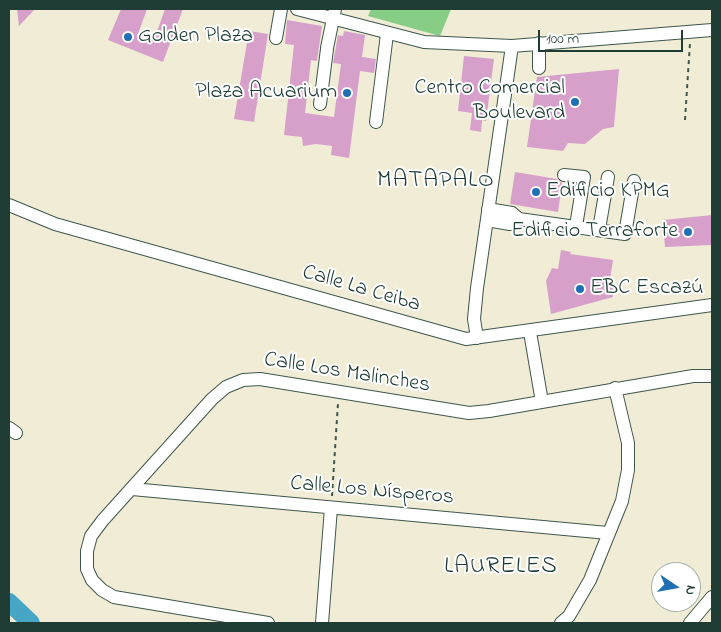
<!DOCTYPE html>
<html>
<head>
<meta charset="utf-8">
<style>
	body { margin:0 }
	#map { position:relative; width:721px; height:632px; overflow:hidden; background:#f0ecd5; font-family:"Indie Flower",sans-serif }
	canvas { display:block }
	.frame { position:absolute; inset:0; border:10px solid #1f3d34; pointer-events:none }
	.north { position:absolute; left:651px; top:562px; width:50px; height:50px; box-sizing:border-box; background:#fff; border:1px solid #a5b1ae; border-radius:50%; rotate:102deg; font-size:14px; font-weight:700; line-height:20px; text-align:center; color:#1f3d34 }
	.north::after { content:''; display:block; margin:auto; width:18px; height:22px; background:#1f6fb2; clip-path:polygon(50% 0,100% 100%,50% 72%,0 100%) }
	.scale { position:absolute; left:538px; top:30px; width:145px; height:22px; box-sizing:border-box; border:2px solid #1f3d34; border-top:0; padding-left:6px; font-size:15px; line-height:18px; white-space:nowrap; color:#1f3d34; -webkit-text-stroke:4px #fff; paint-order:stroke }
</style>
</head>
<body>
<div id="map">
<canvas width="721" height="632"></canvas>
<div class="frame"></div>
<div class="north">N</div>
<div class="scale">100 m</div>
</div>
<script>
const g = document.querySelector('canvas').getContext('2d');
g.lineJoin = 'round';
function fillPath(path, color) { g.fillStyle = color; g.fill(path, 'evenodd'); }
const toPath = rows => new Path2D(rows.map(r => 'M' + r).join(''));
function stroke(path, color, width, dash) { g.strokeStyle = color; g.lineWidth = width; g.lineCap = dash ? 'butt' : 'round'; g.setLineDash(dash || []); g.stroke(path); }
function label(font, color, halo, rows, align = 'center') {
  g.font = font + ' "Indie Flower",sans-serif'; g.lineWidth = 4; g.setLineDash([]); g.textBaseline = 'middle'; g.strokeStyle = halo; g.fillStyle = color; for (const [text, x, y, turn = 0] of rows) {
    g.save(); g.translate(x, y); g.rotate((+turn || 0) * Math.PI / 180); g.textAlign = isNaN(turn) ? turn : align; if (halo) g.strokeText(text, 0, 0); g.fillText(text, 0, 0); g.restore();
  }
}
const green = toPath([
	[371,9,451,9,440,36,368,16]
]);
const river = toPath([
	[9,602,31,623]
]);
const building = toPath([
	[17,9,35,9,19,26],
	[121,9,147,9,138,34,154,40,165,9,183,9,163,62,108,40],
	[287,20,322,26,317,61,311,60,305,113,334,117,341,64,333,63,338,35,343,36,344,31,365,35,362,57,376,59,374,73,360,71,349,158,331,155,332,146,316,144,303,146,302,137,284,135,294,45,285,44],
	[249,31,268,34,254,122,234,119],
	[464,56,494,59,486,121,482,120,481,132,470,130,472,113,458,111],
	[619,69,614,127,603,129,585,144,568,143,563,151,527,147,537,77],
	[515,172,557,179,562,183,558,212,510,204],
	[712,215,712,245,665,247,663,220],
	[561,250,571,252,570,254,613,260,610,280,613,281,613,297,551,314,546,281,552,268,558,269]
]);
const path = toPath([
	[685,120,690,43],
	[332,496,338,403]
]);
const minor = toPath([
	[297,9,424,42,512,46,712,30],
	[276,38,281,9],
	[539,43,539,68],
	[327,48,335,9],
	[320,104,327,49],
	[376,122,387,34],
	[564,175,584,177,576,226],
	[9,205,55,224,466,339,712,305],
	[488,209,512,213,519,219,625,234,634,181],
	[487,220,510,224,519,219],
	[599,229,608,177],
	[530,332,542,402],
	[477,338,474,319,477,288,512,46],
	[9,428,16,433],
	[132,489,608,533],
	[268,623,114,597,102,590,92,580,87,569,87,551,91,536,103,520,212,399,226,387,243,380,260,379,469,413,489,411,693,376,712,376],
	[322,623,331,508],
	[561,623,569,616,590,580,622,501,628,470,628,443,615,388],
	[690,623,712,597]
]);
const markers = [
	[128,37,5,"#1f6fb2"],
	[347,93,5,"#1f6fb2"],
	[575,102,5,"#1f6fb2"],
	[536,192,5,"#1f6fb2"],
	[688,232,5,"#1f6fb2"],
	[580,289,5,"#1f6fb2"]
];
const poiNames = [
	["Golden Plaza",138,37],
	["Centro Comercial",565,89,"right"],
	["Boulevard",565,114,"right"],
	["Plaza Acuarium",337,93,"right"],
	["Edificio KPMG",546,192],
	["Edificio Terraforte",678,232,"right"],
	["EBC Escazú",590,289]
];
const streetNames = [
	["Calle La Ceiba",361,290,16],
	["Calle Los Malinches",347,374,9],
	["Calle Los Nísperos",372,492,5]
];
const neighbourhoodNames = [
	["MATAPALO",436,182],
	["LAURELES",501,568]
];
fillPath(green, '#88cd86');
stroke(river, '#47a6c6', 18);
fillPath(building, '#d7a0cb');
stroke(minor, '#3e574c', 14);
stroke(path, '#3e574c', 2, [4, 4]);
stroke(minor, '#fff', 12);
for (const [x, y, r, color] of markers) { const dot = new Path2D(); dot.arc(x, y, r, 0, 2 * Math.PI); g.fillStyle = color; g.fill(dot); stroke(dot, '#fff', 2); }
label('22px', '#1f3d34', '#fff', poiNames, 'left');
label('22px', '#1f3d34', '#fff', streetNames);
g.letterSpacing = '1px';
label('24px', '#1f3d34', '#fff', neighbourhoodNames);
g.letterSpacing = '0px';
</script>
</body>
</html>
